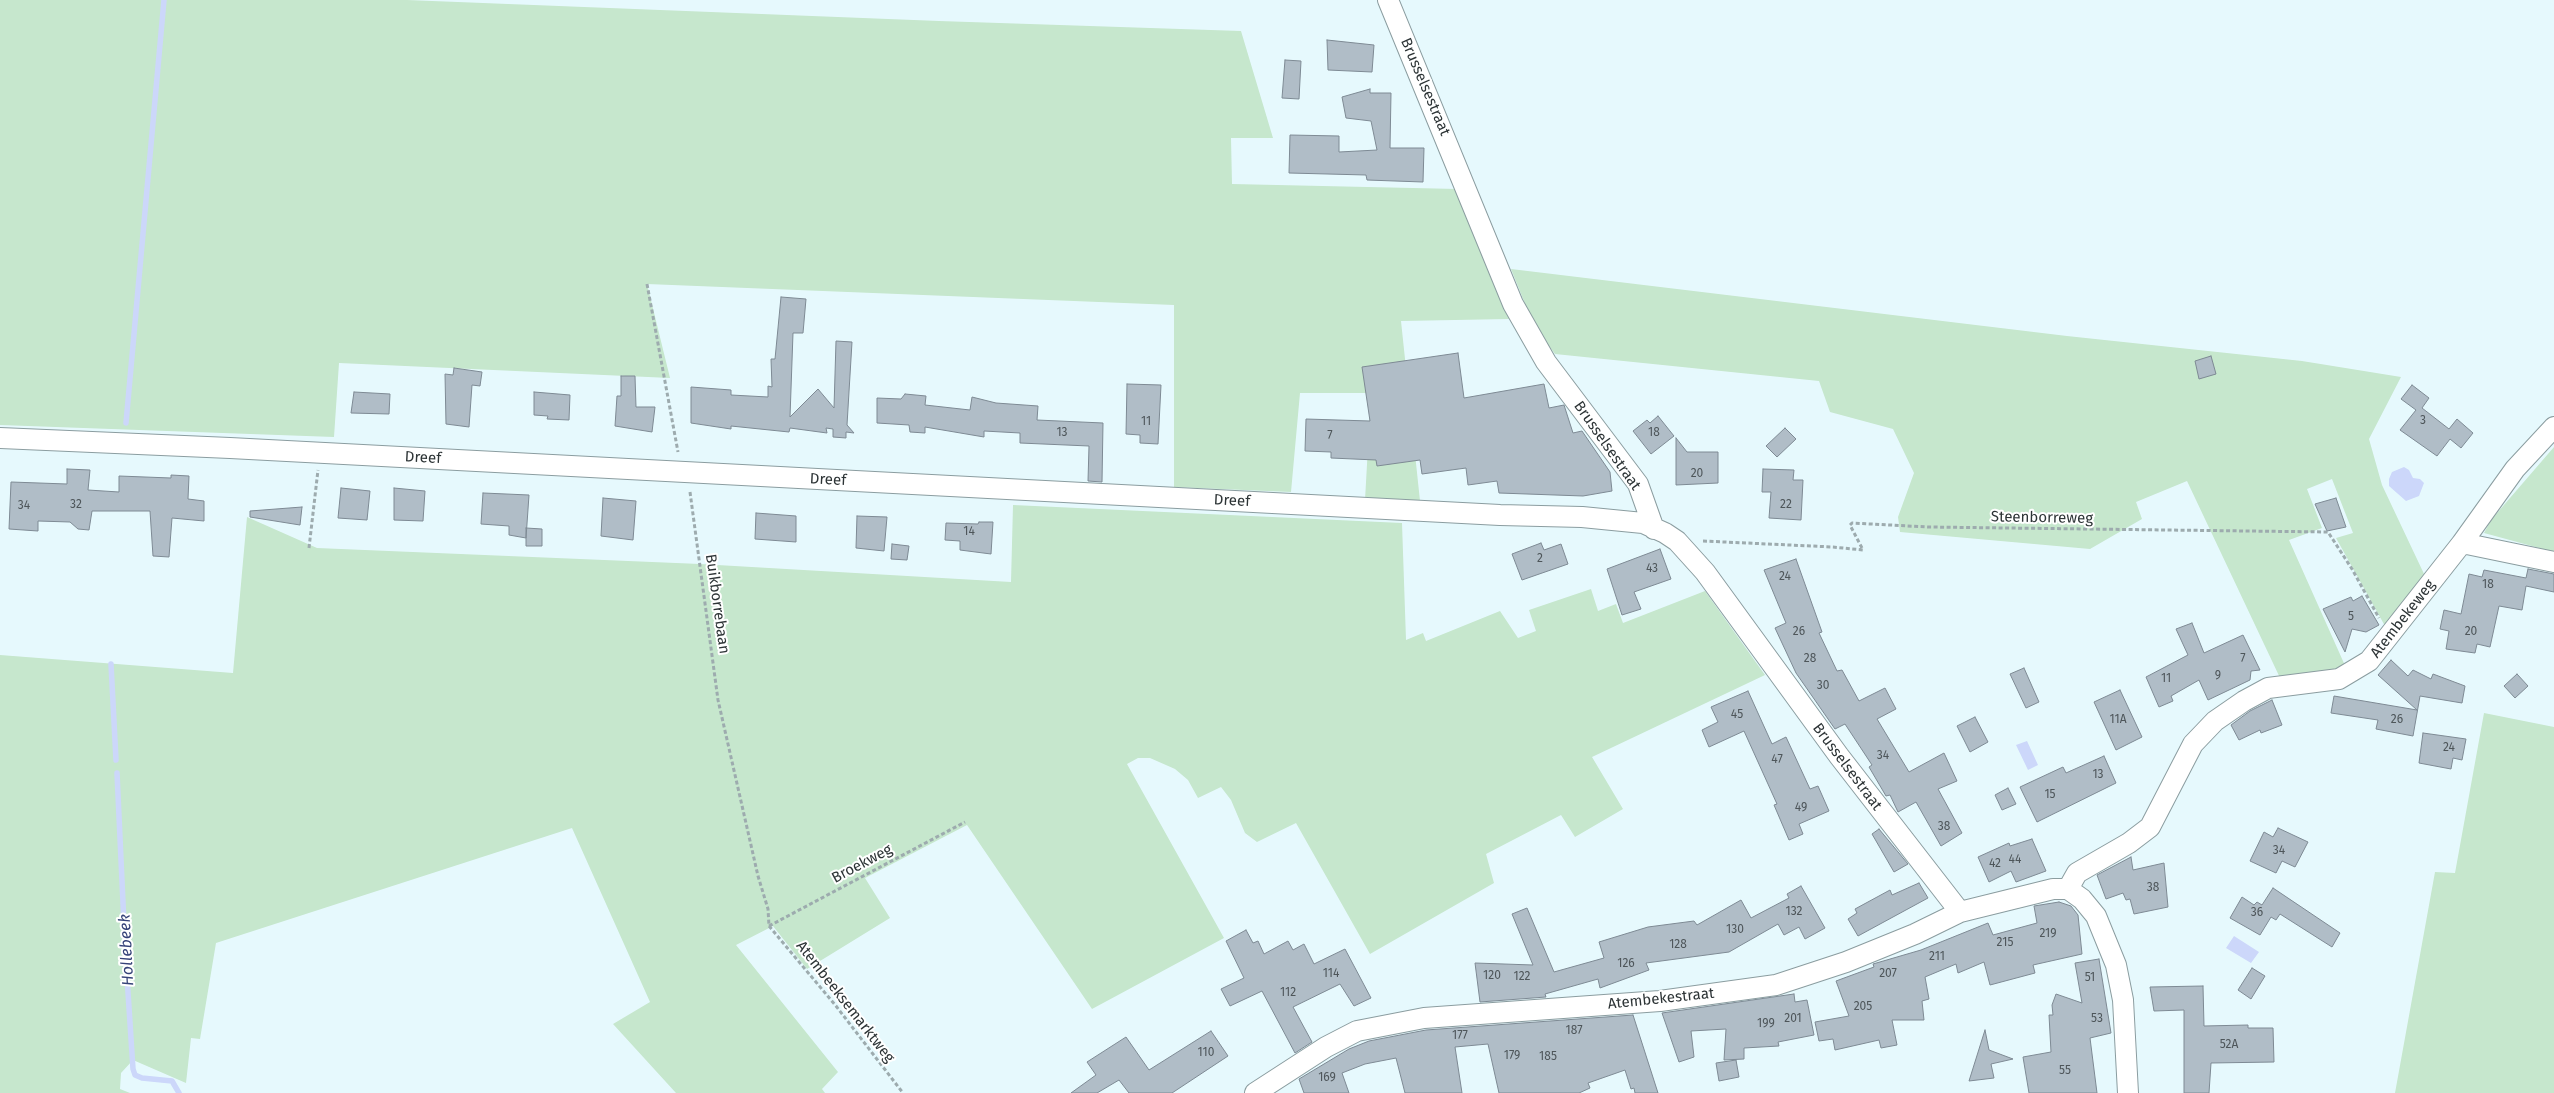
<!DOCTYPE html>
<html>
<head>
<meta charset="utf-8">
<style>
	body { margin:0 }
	canvas { display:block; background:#e6f9fd }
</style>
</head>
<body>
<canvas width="2554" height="1093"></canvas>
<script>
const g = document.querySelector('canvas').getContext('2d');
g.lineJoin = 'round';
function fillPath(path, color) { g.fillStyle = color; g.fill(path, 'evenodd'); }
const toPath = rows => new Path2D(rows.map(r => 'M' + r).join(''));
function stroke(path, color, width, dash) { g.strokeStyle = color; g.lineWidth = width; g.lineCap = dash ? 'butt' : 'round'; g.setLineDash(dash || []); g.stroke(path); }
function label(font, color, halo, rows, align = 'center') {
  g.font = font + ' "Fira Sans",sans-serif'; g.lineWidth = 4; g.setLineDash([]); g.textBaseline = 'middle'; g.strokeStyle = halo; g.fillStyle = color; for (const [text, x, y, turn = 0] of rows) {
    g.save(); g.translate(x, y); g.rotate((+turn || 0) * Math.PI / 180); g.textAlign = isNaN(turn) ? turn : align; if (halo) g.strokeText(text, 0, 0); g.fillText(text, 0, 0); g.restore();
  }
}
const green = toPath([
	[0,0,407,0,939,21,1241,31,1273,138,1231,138,1232,184,1458,189,1509,319,1401,321,1420,501,1365,500,1371,393,1300,393,1291,492,1174,487,1174,305,647,284,670,378,339,363,334,437,0,425],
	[1511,269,2067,336,2302,361,2401,377,2369,439,2382,485,2425,576,2385,626,2336,538,2353,533,2332,479,2307,489,2322,528,2289,540,2347,670,2281,680,2187,481,2136,502,2142,519,2090,549,1900,532,1898,517,1914,473,1893,429,1830,412,1819,381,1555,354,1534,326],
	[2554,447,2554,552,2484,533,2491,520],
	[1013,505,1402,523,1406,640,1423,633,1426,641,1500,611,1518,638,1536,631,1529,610,1591,589,1598,611,1616,604,1623,623,1705,591,1765,675,1592,757,1623,809,1575,837,1561,815,1486,854,1494,883,1370,954,1296,823,1257,842,1245,833,1231,800,1221,787,1198,798,1188,780,1175,769,1150,758,1138,758,1127,764,1224,938,1092,1009,967,825,865,878,890,918,807,969,773,926,736,945,838,1072,822,1089,825,1093,676,1093,613,1024,650,1002,572,828,216,943,200,1039,191,1038,186,1083,133,1060,121,1073,120,1089,130,1093,0,1093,0,655,233,673,247,517,317,548,700,564,1011,582],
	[2484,713,2554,727,2554,1093,2395,1093,2435,872,2455,873]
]);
const water = toPath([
	[2404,467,2409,470,2413,478,2420,479,2424,483,2419,496,2406,501,2389,486,2389,479,2392,472],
	[2027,741,2038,765,2028,770,2016,745],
	[2234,936,2259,952,2251,963,2226,948]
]);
const stream = toPath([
	[126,423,164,0],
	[111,664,116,760],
	[117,773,125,946,133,1069,135,1075,142,1078,172,1081,179,1093]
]);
const building = toPath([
	[1327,40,1374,45,1372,72,1328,70,1327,40],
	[1285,60,1301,61,1299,99,1282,98,1285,60],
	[1370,89,1370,93,1391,93,1390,148,1424,148,1423,182,1367,180,1366,175,1289,173,1290,135,1339,136,1339,152,1377,150,1371,121,1346,118,1342,97,1370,89],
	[781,297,806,299,803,333,793,333,790,417,818,389,834,408,836,341,852,342,847,425,854,433,846,432,846,438,833,437,833,429,826,428,827,433,790,428,789,432,731,426,731,429,691,423,691,387,731,390,731,395,768,397,768,386,772,387,771,359,775,359,781,297],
	[1458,353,1464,398,1544,384,1549,408,1564,405,1573,433,1582,431,1610,472,1612,491,1583,496,1499,493,1497,481,1468,485,1466,468,1422,474,1420,460,1377,466,1376,460,1331,458,1331,452,1305,451,1306,419,1370,421,1362,367,1458,353],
	[2211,356,2216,374,2199,379,2195,361,2211,356],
	[454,368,482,372,480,386,472,385,469,427,446,424,445,374,453,375,454,368],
	[621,376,635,376,636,407,655,407,652,432,615,426,617,396,621,396,621,376],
	[1127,384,1161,385,1158,444,1140,443,1140,435,1126,434,1127,384],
	[2412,385,2429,398,2422,408,2449,429,2457,419,2473,433,2461,448,2450,439,2437,456,2400,430,2416,410,2401,399,2412,385],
	[354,392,390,394,389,414,351,413,354,392],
	[534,392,570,395,569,420,547,419,548,416,534,415,534,392],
	[905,394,926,396,925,405,970,410,972,397,996,403,1038,406,1037,420,1103,423,1102,482,1088,481,1089,446,1020,443,1020,433,984,431,984,437,925,427,925,433,910,432,909,425,877,423,877,398,901,399,905,394],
	[1658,416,1674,436,1651,454,1633,431,1647,420,1650,423,1658,416],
	[1785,428,1796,439,1777,457,1766,446,1785,428],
	[1676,438,1687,452,1718,452,1718,483,1676,485,1676,438],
	[67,469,90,470,88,490,119,492,119,476,171,478,171,475,189,476,188,499,204,501,204,521,172,518,169,557,153,556,150,511,92,511,89,530,78,529,70,522,38,521,38,531,9,529,11,482,67,484,67,469],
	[1763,469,1794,470,1793,480,1803,480,1801,520,1769,518,1771,492,1762,492,1763,469],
	[341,488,370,491,367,520,338,518,341,488],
	[394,488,425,491,423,521,394,520,394,488],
	[483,493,529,495,526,538,509,535,509,526,481,524,483,493],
	[603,498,636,501,633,540,601,536,603,498],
	[2336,498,2346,527,2327,531,2315,504,2336,498],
	[302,507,300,525,250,517,250,511,302,507],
	[756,513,796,516,796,542,755,539,756,513],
	[857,516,887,517,884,551,856,548,857,516],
	[979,522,993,522,991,554,960,550,960,541,945,540,946,523,978,524,979,522],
	[526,528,542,529,542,546,526,546,526,528],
	[1541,543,1544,550,1561,544,1568,564,1522,580,1512,554,1541,543],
	[892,544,909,546,907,560,891,559,892,544],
	[1660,549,1671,579,1634,592,1641,609,1622,615,1607,569,1660,549],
	[1796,559,1822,632,1819,633,1837,671,1842,670,1859,701,1885,688,1896,709,1877,719,1909,772,1944,753,1957,781,1938,789,1962,833,1941,846,1916,802,1898,812,1890,795,1886,796,1869,767,1872,765,1845,724,1835,729,1796,673,1775,628,1786,623,1764,570,1796,559],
	[2528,569,2554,574,2554,592,2526,586,2522,610,2499,606,2490,647,2477,644,2475,653,2446,649,2449,631,2440,629,2444,610,2461,614,2469,574,2482,577,2484,570,2526,578,2528,569],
	[2362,596,2379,625,2366,632,2352,629,2345,652,2323,609,2351,597,2353,601,2362,596],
	[2192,623,2204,653,2243,635,2260,670,2251,671,2250,680,2208,700,2199,680,2171,696,2173,701,2159,707,2146,677,2188,655,2176,629,2192,623],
	[2391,660,2408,676,2413,670,2431,679,2433,674,2465,686,2462,703,2420,696,2413,736,2376,729,2378,720,2331,713,2334,696,2417,710,2378,675,2391,660],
	[2024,668,2039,702,2026,708,2010,674,2024,668],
	[2517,674,2528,686,2515,698,2504,686,2517,674],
	[2120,690,2142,737,2116,750,2094,702,2120,690],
	[1748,691,1772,744,1786,737,1810,789,1818,786,1829,811,1799,824,1803,834,1789,840,1774,805,1777,804,1744,731,1709,747,1702,730,1718,722,1711,707,1748,691],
	[2272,700,2282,725,2261,733,2260,730,2239,740,2231,725,2250,711,2272,700],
	[1975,717,1988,742,1970,752,1957,726,1975,717],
	[2423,733,2466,739,2462,760,2453,758,2451,769,2419,763,2423,733],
	[2104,756,2116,783,2037,822,2020,787,2063,767,2066,773,2104,756],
	[2008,788,2016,804,2002,810,1995,795,2008,788],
	[2278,828,2308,842,2295,867,2282,861,2276,873,2250,861,2264,832,2273,837,2278,828],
	[1879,829,1908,864,1894,872,1872,834,1879,829],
	[2032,839,2046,871,2016,882,2011,871,1989,882,1978,857,2009,843,2010,846,2032,839],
	[2131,857,2133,870,2164,863,2168,907,2134,914,2130,899,2126,900,2123,893,2106,899,2097,875,2131,857],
	[1919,883,1928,898,1858,936,1848,919,1857,913,1855,909,1890,890,1892,895,1919,883],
	[1801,886,1825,928,1805,939,1799,927,1784,935,1778,924,1729,952,1646,963,1649,970,1600,988,1598,979,1545,994,1546,997,1480,1002,1475,963,1533,965,1512,914,1527,908,1554,972,1604,958,1599,942,1648,927,1694,921,1697,925,1741,900,1751,918,1789,898,1787,894,1801,886],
	[2273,888,2340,933,2332,947,2280,914,2276,920,2271,917,2260,935,2230,918,2242,897,2254,905,2257,902,2262,905,2273,888],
	[2059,902,2071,906,2078,915,2082,954,2033,965,2035,973,1990,985,1984,962,1958,973,1956,964,1925,977,1929,999,1922,1001,1924,1020,1892,1020,1897,1045,1881,1048,1879,1040,1835,1050,1833,1039,1819,1041,1815,1022,1849,1016,1836,981,1874,967,1873,964,1921,950,1988,923,1993,935,2037,923,2034,906,2059,902],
	[1246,930,1253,943,1258,941,1264,954,1288,941,1293,950,1304,944,1314,964,1345,949,1371,998,1354,1006,1340,984,1293,1007,1312,1042,1295,1053,1262,991,1230,1006,1221,989,1244,978,1226,941,1246,930],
	[2099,959,2111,1033,2090,1038,2097,1093,2029,1093,2023,1057,2051,1052,2049,1015,2053,1015,2052,1005,2056,994,2082,1003,2075,963,2099,959],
	[2252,968,2265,976,2251,999,2238,990,2252,968],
	[2203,986,2204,1026,2248,1025,2248,1028,2273,1028,2274,1062,2211,1063,2209,1093,2184,1093,2184,1010,2154,1011,2150,987,2203,986],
	[1794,994,1795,1002,1807,1000,1814,1035,1778,1042,1779,1046,1744,1048,1744,1059,1724,1060,1726,1029,1691,1031,1694,1057,1679,1062,1662,1013,1794,994],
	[1633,1015,1658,1093,1635,1093,1634,1088,1631,1089,1625,1070,1588,1083,1590,1088,1579,1093,1499,1093,1488,1044,1455,1047,1462,1093,1405,1093,1396,1058,1365,1064,1342,1073,1349,1093,1304,1093,1299,1079,1349,1049,1369,1041,1426,1030,1633,1015],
	[1985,1030,1989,1050,2013,1059,1991,1064,1994,1078,1969,1081,1985,1030],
	[1211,1031,1228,1056,1172,1093,1129,1093,1119,1080,1097,1093,1071,1093,1096,1075,1087,1062,1126,1037,1149,1070,1211,1031],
	[1736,1060,1739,1077,1719,1081,1716,1063,1736,1060]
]);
const path = toPath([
	[647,284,678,452],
	[690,492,718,700,758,876,768,909,769,926],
	[1703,541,1833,547,1863,550,1850,525,1852,523,1928,527,2328,532,2352,569,2379,618],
	[309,548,318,470],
	[769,926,965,822],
	[769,926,836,1006,903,1093]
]);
const minor = toPath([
	[1388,0,1513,304,1546,362,1638,484,1654,529],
	[0,438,230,448,1500,515,1582,517,1643,523,1665,533,1677,541,1705,572,1839,756,1960,912],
	[2462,543,2554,562],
	[2068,889,2077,873,2129,843,2150,827,2193,744,2215,721,2244,701,2268,688,2339,679,2369,661,2462,543,2515,469,2554,427],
	[2068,889,2082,899,2096,916,2116,965,2123,1000,2128,1093],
	[1255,1093,1326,1047,1357,1031,1424,1018,1660,1001,1776,985,1846,962,1915,934,1960,912,2053,889,2068,889]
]);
const numberNames = [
	["3",2423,421],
	["11",1146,422],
	["13",1062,433],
	["18",1654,433],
	["7",1330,436],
	["20",1697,474],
	["32",76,505],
	["22",1786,505],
	["34",24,506],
	["14",969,532],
	["2",1540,559],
	["43",1652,569],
	["24",1785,577],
	["18",2488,585],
	["5",2351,617],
	["26",1799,632],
	["20",2471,632],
	["28",1810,659],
	["7",2243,659],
	["9",2218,676],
	["11",2166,679],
	["30",1823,686],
	["45",1737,715],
	["11A",2118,720],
	["26",2397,720],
	["24",2449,748],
	["34",1883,756],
	["47",1777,760],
	["13",2098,775],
	["15",2050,795],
	["49",1801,808],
	["38",1944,827],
	["34",2279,851],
	["44",2015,860],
	["42",1995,864],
	["38",2153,888],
	["132",1794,912],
	["36",2257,913],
	["130",1735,930],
	["219",2048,934],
	["215",2005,943],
	["128",1678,945],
	["211",1937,957],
	["126",1626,964],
	["114",1331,974],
	["207",1888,974],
	["120",1492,976],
	["122",1522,977],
	["51",2090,978],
	["112",1288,993],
	["205",1863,1007],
	["201",1793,1019],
	["53",2097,1019],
	["199",1766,1024],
	["187",1574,1031],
	["177",1460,1036],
	["52A",2229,1045],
	["110",1206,1053],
	["179",1512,1056],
	["185",1548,1057],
	["55",2065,1071],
	["169",1327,1078]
];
const streetNames = [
	["Brusselsestraat",1425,87,67],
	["Brusselsestraat",1607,446,55],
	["Dreef",423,458,3],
	["Dreef",828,480,3],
	["Dreef",1232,501,3],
	["Steenborreweg",2042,518,1],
	["Buikborrebaan",717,604,82],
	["Atembekeweg",2403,619,-52],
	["Brusselsestraat",1847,767,53],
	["Broekweg",862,864,-28],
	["Atembekestraat",1661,999,-6],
	["Atembeeksemarktweg",845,1002,52]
];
const waterNames = [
	["Hollebeek",127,950,-93]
];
fillPath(green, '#c6e7cd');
fillPath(water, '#ccd7fa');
stroke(stream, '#ccd7fa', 5.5);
fillPath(building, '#b0bdc7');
stroke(building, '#7e8a94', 1);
stroke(minor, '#8b9da0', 22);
stroke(path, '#9dabae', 3, [4, 2.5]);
stroke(minor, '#fff', 20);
label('12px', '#4e565a', null, numberNames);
label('15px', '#2d3436', '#fff', streetNames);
label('italic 16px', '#354278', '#fff', waterNames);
</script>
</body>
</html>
